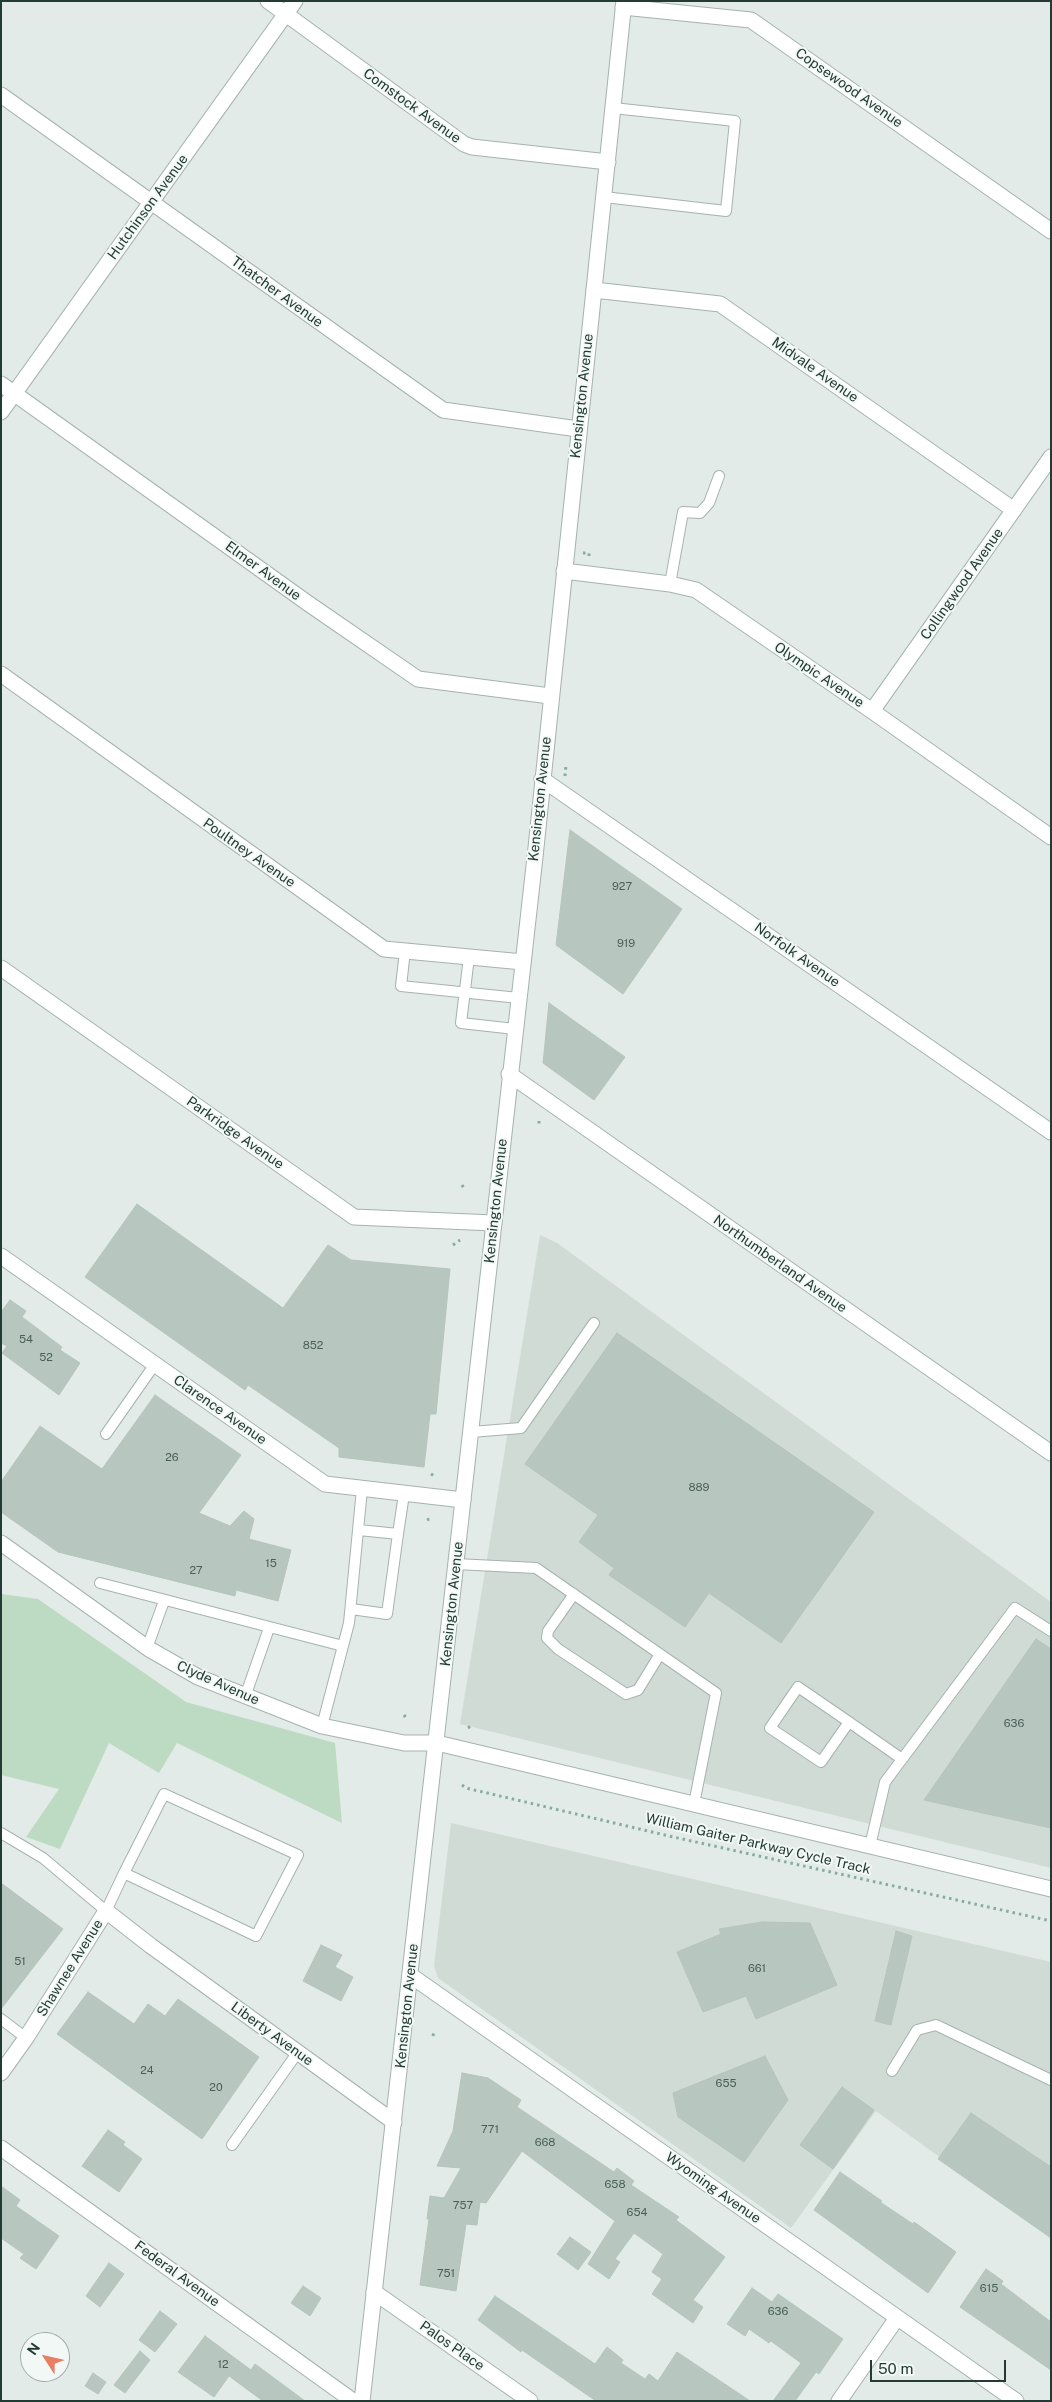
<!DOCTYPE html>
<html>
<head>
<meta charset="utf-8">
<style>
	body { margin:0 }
	#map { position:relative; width:1052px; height:2402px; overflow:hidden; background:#e2ebe7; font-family:"Public Sans",sans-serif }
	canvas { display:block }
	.frame { position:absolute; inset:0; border:2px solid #233b34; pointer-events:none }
	.north { position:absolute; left:20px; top:2332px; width:50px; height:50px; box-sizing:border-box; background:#f2f8f5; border:1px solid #9faca8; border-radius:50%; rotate:305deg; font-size:14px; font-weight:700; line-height:20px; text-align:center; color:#233b34 }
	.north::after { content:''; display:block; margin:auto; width:18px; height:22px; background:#e77f64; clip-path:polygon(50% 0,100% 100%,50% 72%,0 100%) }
	.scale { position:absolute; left:870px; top:2360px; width:136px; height:22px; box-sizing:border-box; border:2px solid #233b34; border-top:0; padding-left:6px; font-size:15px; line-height:18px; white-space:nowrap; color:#233b34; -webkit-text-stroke:4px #f2f8f5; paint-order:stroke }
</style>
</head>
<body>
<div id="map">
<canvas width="1052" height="2402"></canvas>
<div class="frame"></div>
<div class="north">N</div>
<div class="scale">50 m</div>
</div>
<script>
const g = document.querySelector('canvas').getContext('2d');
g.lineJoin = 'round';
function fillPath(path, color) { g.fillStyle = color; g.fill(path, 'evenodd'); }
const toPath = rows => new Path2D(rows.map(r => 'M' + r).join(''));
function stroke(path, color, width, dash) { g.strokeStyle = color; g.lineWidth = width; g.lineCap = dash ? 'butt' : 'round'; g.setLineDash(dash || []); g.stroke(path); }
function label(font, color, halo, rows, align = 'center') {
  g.font = font + ' "Public Sans",sans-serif'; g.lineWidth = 4; g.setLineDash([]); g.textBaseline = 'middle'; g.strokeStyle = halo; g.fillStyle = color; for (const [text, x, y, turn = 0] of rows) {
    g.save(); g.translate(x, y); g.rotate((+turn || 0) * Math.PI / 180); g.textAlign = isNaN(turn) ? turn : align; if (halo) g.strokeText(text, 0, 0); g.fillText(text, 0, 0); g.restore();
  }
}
const built = toPath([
	[540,1235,557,1243,1051,1602,1051,1868,460,1724],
	[451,1823,1051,1962,1051,2238,876,2111,791,2228,438,1978,434,1966]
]);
const green = toPath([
	[1,1594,38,1599,186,1702,335,1743,342,1823,177,1743,159,1773,109,1743,60,1849,26,1837,59,1789,1,1775]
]);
const building = toPath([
	[570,830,682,909,623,994,556,945,570,830],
	[549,1003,625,1057,594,1100,543,1063,549,1003],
	[137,1204,283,1308,328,1245,351,1260,450,1269,436,1414,430,1414,424,1467,339,1457,339,1448,248,1385,245,1390,85,1277,137,1204],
	[10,1300,26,1311,22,1317,62,1347,60,1350,80,1363,59,1395,2,1353,7,1346,1,1343,1,1312,10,1300],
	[617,1333,874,1512,781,1643,709,1593,685,1627,609,1575,614,1568,579,1542,598,1515,525,1464,617,1333],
	[155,1395,241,1455,199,1513,230,1526,244,1511,254,1519,249,1539,291,1550,278,1601,236,1590,235,1596,58,1552,1,1512,1,1482,40,1426,102,1469,155,1395],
	[1036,1639,1051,1649,1051,1828,924,1800,1036,1639],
	[1,1883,63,1929,1,2009,1,1883],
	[762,1922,810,1923,837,1985,756,2019,746,1996,703,2012,677,1952,721,1934,719,1929,762,1922],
	[896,1931,912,1936,891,2025,875,2021,896,1931],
	[321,1945,342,1955,335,1967,353,1977,341,2001,303,1981,321,1945],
	[88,1992,134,2024,148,2004,165,2016,178,1999,259,2057,202,2139,57,2034,88,1992],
	[765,2056,788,2100,744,2162,678,2117,673,2093,765,2056],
	[462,2073,488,2078,521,2100,517,2107,614,2172,617,2168,634,2181,631,2185,679,2217,676,2220,725,2257,693,2300,703,2307,693,2323,652,2294,662,2279,652,2272,663,2254,634,2233,615,2259,620,2262,609,2279,588,2264,615,2221,522,2151,486,2203,480,2202,477,2225,466,2224,456,2291,420,2285,429,2219,427,2219,430,2196,444,2198,461,2168,437,2166,453,2131,462,2073],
	[842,2087,874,2110,833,2169,800,2145,842,2087],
	[971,2113,1051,2167,1051,2238,938,2159,971,2113],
	[108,2130,125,2142,123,2145,142,2159,119,2192,82,2166,108,2130],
	[840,2172,882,2201,880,2202,913,2224,914,2222,956,2252,928,2293,814,2210,840,2172],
	[1,2186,20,2200,16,2206,59,2236,36,2269,20,2258,24,2254,1,2238,1,2186],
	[570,2237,591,2252,578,2270,557,2254,570,2237],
	[109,2263,124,2274,100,2307,86,2296,109,2263],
	[986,2269,1003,2281,1001,2284,1051,2322,1051,2370,960,2307,986,2269],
	[303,2286,321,2298,310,2316,291,2303,303,2286],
	[752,2288,772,2302,778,2294,843,2339,819,2374,816,2372,795,2401,773,2401,801,2363,771,2341,769,2343,749,2329,745,2336,727,2324,752,2288],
	[495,2296,595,2364,607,2347,623,2360,621,2363,645,2379,649,2374,658,2381,677,2352,750,2401,596,2401,522,2350,521,2352,478,2320,495,2296],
	[160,2311,177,2324,155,2352,139,2340,160,2311],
	[205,2336,251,2370,255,2364,305,2401,263,2401,229,2376,214,2397,178,2372,205,2336],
	[140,2351,150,2360,125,2393,114,2385,140,2351],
	[93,2373,106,2382,98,2394,85,2386,93,2373]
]);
const path = toPath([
	[583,553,589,553,589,558],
	[565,776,566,765],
	[539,1121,539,1125],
	[462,1185,465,1190],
	[453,1245,460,1240],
	[431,1474,436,1477],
	[427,1520,431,1518],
	[404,1715,407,1719],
	[468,1728,471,1726],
	[462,1785,466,1788,669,1836,1051,1921],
	[433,2036,434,2031]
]);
const service = toPath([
	[604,197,726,211,735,121,613,108],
	[670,584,683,512,700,513,709,503,719,476],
	[405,951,401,986,519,998],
	[469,957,461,1023,515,1029],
	[471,1432,521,1428,594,1323],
	[106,1434,155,1364],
	[398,1534,404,1494],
	[456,1564,536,1568,716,1693,694,1804],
	[100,1583,343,1646],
	[574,1594,548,1631,547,1638,558,1649,626,1694,638,1690,660,1654],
	[351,1609,387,1614,398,1534,359,1530],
	[147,1648,164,1601],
	[245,1697,269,1628],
	[849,1722,821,1762,770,1728,798,1687,849,1722,902,1759],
	[322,1726,349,1623,362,1489],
	[1,1833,43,1858,106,1911,124,1873,164,1794,298,1855,256,1936,124,1873],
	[870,1846,885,1782,1015,1608,1051,1631],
	[1,2019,26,2038],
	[892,2071,917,2030,936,2025,1051,2080],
	[232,2145,298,2052]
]);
const minor = toPath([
	[268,1,464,144,472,147,608,162],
	[623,7,751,20,1051,231],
	[1,95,443,410,578,429],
	[594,290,720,304,1014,510],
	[1,384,309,604,418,679,550,696],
	[1,412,295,1],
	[564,571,670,584,696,590,872,711,1051,837],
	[1,674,384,949,523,962],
	[872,711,1051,457],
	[542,779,1051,1132],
	[1,968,354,1217,494,1223],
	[509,1074,1051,1453],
	[1,1256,325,1484,463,1500],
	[1,1543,149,1649,198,1677,322,1726,404,1743,437,1743,1051,1889],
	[410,1975,1016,2401],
	[1,2073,26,2038,106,1911,151,1946,394,2122],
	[1,2148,353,2401],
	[374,2292,530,2401],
	[839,2401,897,2318]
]);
const tertiary = toPath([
	[362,2401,535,857,624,1]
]);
const numberNames = [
	["927",622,887],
	["919",626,944],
	["54",26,1340],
	["852",313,1346],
	["52",46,1358],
	["26",172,1458],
	["889",699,1488],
	["15",271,1564],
	["27",196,1571],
	["636",1014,1724],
	["51",20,1962],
	["661",757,1969],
	["24",147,2071],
	["655",726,2084],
	["20",216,2088],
	["771",490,2130],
	["668",545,2143],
	["658",615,2185],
	["757",463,2206],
	["654",637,2213],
	["751",446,2274],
	["615",989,2289],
	["636",778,2312],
	["12",223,2365]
];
const streetNames = [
	["Copsewood Avenue",849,88,35],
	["Comstock Avenue",412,106,36],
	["Hutchinson Avenue",148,207,-54],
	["Thatcher Avenue",277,292,36],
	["Midvale Avenue",815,370,35],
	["Kensington Avenue",582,396,-84],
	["Elmer Avenue",263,571,36],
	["Collingwood Avenue",962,584,-55],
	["Olympic Avenue",819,675,34],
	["Kensington Avenue",540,799,-84],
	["Poultney Avenue",249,853,35],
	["Norfolk Avenue",797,955,35],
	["Parkridge Avenue",235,1133,35],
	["Kensington Avenue",496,1201,-84],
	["Northumberland Avenue",780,1264,35],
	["Clarence Avenue",220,1410,35],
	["Kensington Avenue",452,1604,-84],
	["Clyde Avenue",218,1683,24],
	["William Gaiter Parkway Cycle Track",758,1844,13],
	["Shawnee Avenue",70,1968,-58],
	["Kensington Avenue",407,2006,-84],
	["Liberty Avenue",272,2034,36],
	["Wyoming Avenue",713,2188,35],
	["Federal Avenue",177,2274,36],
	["Palos Place",452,2346,35]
];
fillPath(built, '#d0dbd6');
fillPath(green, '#bddbc3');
fillPath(building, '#b8c6c0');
stroke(building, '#b5c4bd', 1);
stroke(service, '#a5b3ae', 12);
stroke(minor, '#a5b3ae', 17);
stroke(tertiary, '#a5b3ae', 17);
stroke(path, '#85ac9e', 3, [2.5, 4]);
stroke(service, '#fff', 10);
stroke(minor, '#fff', 15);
stroke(tertiary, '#fff', 15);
label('11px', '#485e57', null, numberNames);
label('14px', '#233b34', '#f2f8f5', streetNames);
</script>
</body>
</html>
